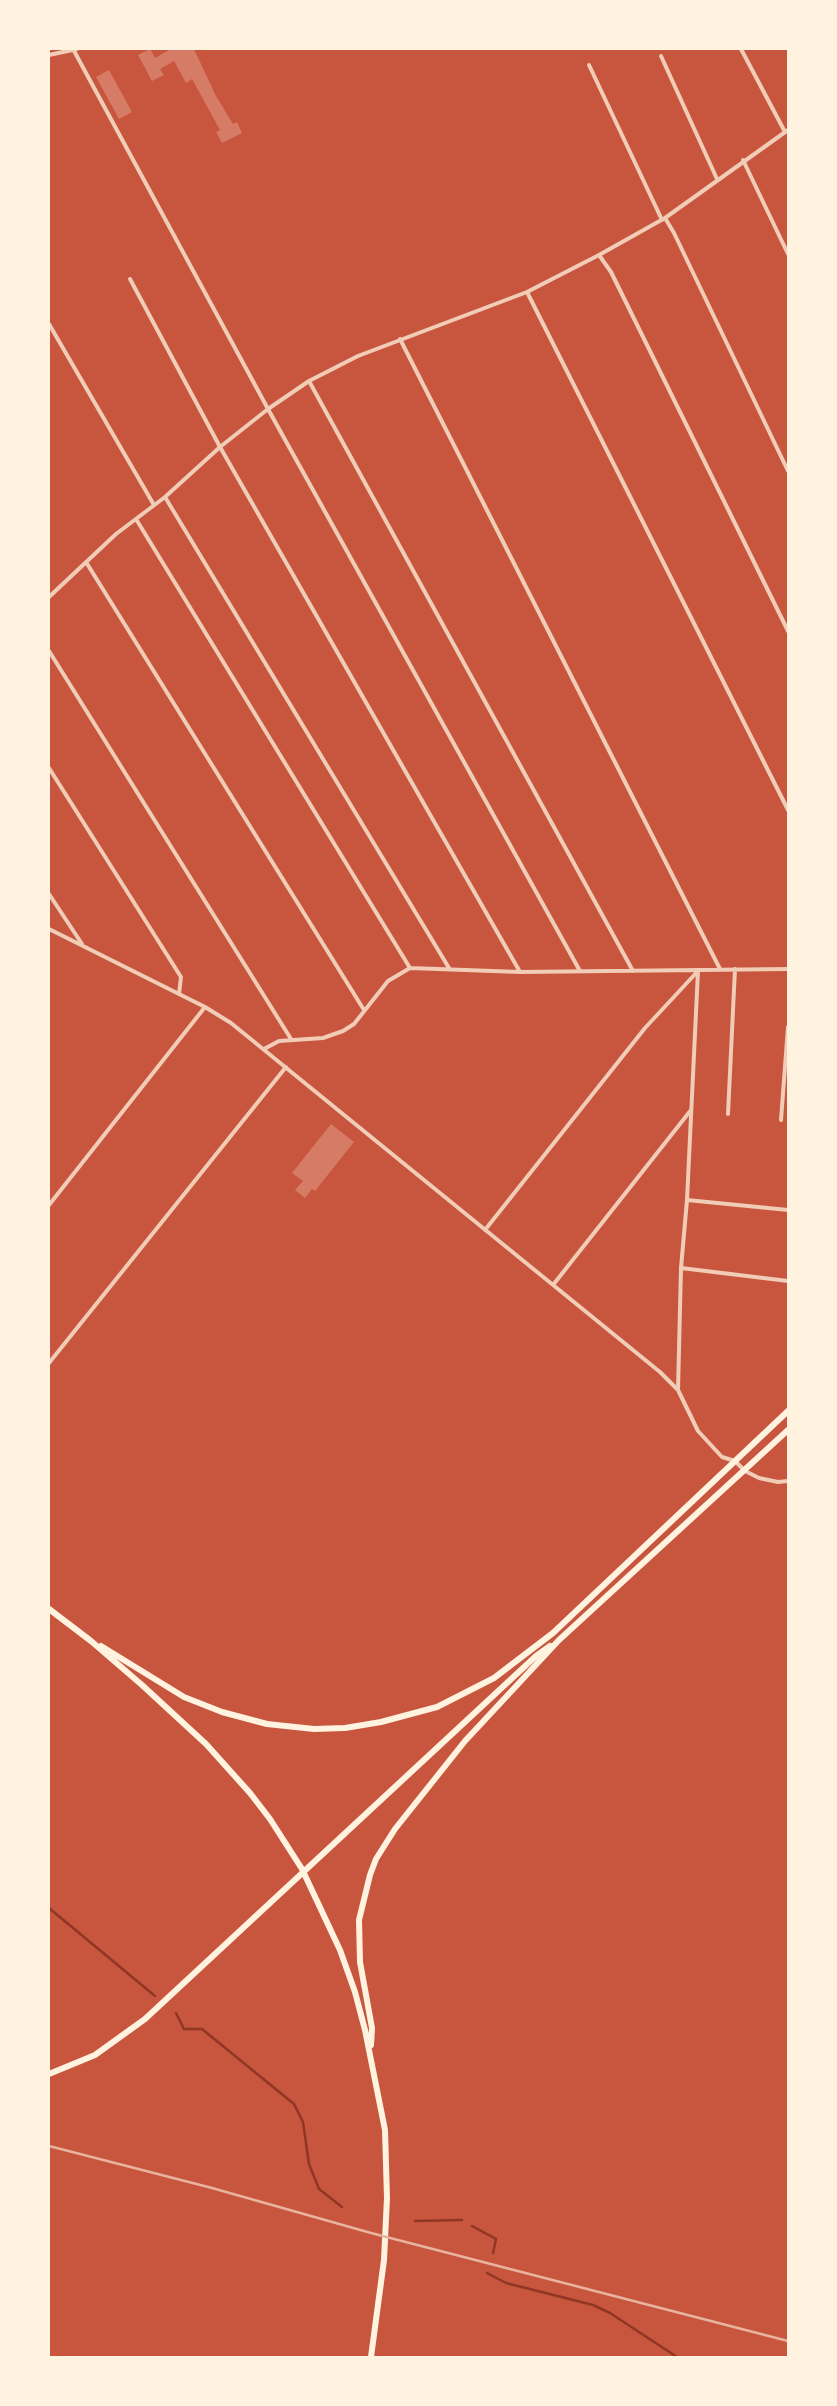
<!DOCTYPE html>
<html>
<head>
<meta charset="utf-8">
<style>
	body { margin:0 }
	#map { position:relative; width:837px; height:2406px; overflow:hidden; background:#c8553d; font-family:Ubuntu,sans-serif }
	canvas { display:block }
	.frame { position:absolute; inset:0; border:50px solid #fff3e0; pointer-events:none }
</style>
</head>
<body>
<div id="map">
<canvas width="837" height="2406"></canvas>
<div class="frame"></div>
</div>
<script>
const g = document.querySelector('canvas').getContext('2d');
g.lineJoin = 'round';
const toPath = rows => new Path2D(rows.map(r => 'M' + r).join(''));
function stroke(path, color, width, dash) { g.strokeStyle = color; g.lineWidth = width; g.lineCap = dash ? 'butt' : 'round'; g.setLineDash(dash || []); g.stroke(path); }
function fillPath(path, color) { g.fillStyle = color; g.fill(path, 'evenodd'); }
const stream = toPath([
	[49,1908,155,1996],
	[176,2013,184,2029,202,2029,294,2104,303,2122,309,2164,319,2189,342,2207],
	[415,2221,462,2220],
	[472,2226,496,2239,493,2253],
	[487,2273,506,2283,593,2305,610,2313,677,2357]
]);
const building = toPath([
	[150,49,155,58,171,49,194,49,216,96,233,124,237,122,242,133,222,143,216,132,220,130,192,79,186,83,174,61,160,69,164,75,152,81,138,55],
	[109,70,132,112,119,119,96,77],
	[331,1124,354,1142,315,1191,312,1189,305,1198,295,1190,303,1181,292,1173]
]);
const minor = toPath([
	[73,49,268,409,580,971],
	[741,49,785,132],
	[49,55,77,49],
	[661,56,717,179],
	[589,65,662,220],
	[743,160,788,254],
	[665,218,674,233,788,471],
	[599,255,611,272,788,631],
	[130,279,220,447,520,972],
	[527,292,788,810],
	[49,324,154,505],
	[400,339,720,969],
	[309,381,633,971],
	[165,497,449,968],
	[136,519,410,968],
	[86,562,364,1010],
	[49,597,116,534,165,497,220,447,268,409,309,381,358,356,527,292,599,255,665,218,788,130],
	[49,651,291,1039],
	[49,768,181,977,179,994],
	[49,894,82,944],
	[49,929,205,1007,231,1023,660,1372,678,1390,698,1431,722,1457,735,1461,745,1471,759,1478,778,1482,788,1481],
	[264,1049,279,1041,323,1038,343,1031,354,1024,388,981,410,968,520,972,788,969],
	[728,1114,735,969],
	[781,1120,788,1027],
	[687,1200,788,1210],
	[49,1205,205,1007],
	[485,1230,645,1028,698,971],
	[681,1268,788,1281],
	[553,1285,691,1110],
	[49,1363,286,1067],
	[678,1390,681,1268,687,1200,698,971]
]);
const primary = toPath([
	[49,1609,91,1641,142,1685,206,1744,250,1793,270,1819,302,1869,340,1950,355,1992,365,2030,385,2130,387,2198,384,2260,371,2357],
	[101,1646,184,1697,222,1712,267,1724,314,1729,345,1728,381,1722,437,1707,494,1678,553,1633,788,1411],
	[371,2045,372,2028,360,1962,359,1920,370,1875,376,1859,395,1829,465,1741,559,1640,788,1430],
	[49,2074,95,2055,145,2019,536,1656,550,1646]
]);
const rail = toPath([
	[49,2146,212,2188,371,2233,788,2341]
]);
stroke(stream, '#8f3625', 2.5);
fillPath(building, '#d67c66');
stroke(minor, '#f1ccb7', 4);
stroke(primary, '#fff3e0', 6);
stroke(rail, '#e9b49f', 2.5);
</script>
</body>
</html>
